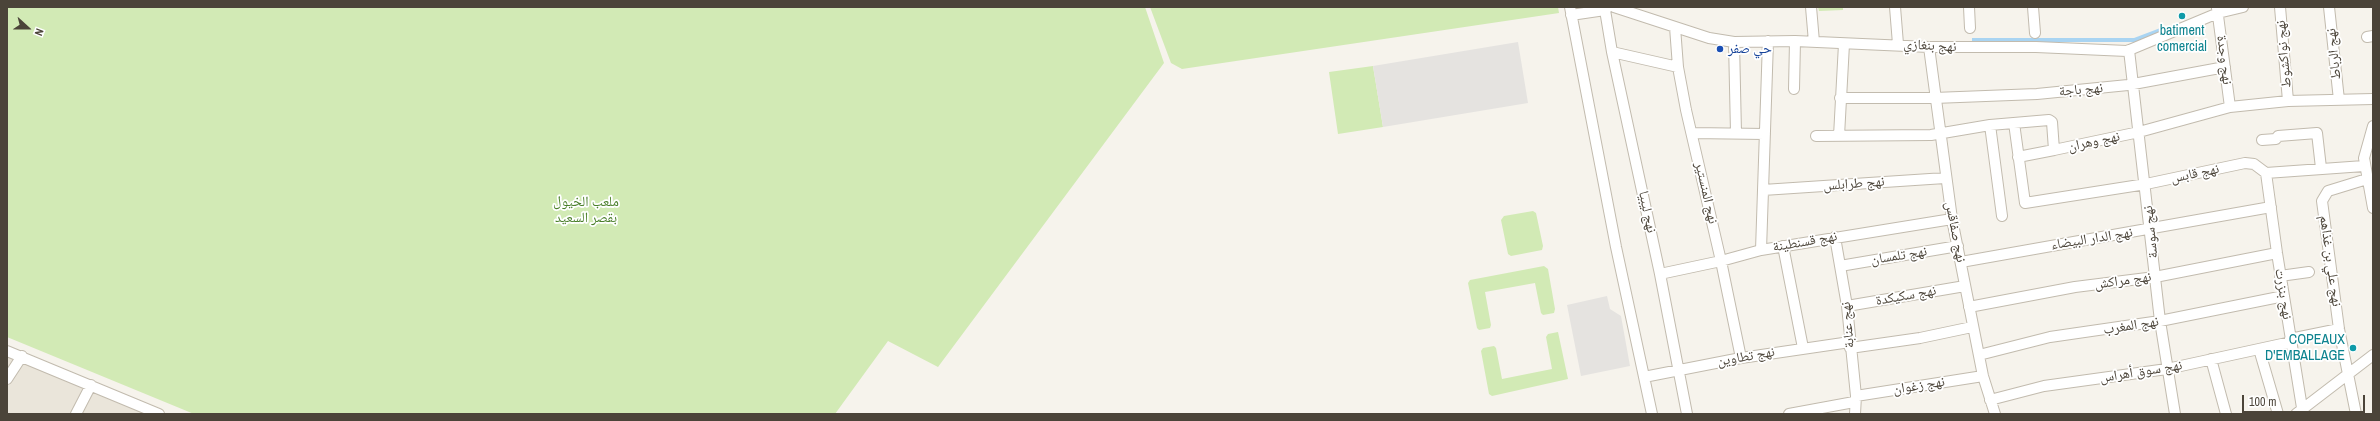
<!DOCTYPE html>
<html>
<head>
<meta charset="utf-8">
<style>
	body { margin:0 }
	#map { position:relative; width:2380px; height:421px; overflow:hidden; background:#f6f3ec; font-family:"Archivo Narrow",sans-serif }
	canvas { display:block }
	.frame { position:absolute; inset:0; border:8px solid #4b4439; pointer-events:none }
	.north { position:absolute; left:8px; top:8px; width:40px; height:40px; -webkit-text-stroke:3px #fff; paint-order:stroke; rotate:111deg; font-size:11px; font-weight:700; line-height:16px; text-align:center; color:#4b4439 }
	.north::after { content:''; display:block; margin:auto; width:14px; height:18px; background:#4b4439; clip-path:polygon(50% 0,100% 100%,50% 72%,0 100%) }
	.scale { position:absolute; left:2242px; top:395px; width:123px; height:18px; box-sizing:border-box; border:2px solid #4b4439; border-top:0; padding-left:5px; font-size:12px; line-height:14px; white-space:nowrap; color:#4b4439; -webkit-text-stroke:3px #fff; paint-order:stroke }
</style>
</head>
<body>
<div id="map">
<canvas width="2380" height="421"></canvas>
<div class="frame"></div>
<div class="north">N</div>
<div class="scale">100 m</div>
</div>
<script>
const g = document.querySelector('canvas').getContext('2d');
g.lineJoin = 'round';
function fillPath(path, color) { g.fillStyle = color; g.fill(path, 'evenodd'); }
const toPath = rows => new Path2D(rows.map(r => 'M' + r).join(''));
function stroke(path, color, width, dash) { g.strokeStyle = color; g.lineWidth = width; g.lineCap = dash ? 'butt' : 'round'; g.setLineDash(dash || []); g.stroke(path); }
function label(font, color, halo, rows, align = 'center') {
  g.font = font + ' "Archivo Narrow","Noto Naskh Arabic",sans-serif'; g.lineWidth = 3.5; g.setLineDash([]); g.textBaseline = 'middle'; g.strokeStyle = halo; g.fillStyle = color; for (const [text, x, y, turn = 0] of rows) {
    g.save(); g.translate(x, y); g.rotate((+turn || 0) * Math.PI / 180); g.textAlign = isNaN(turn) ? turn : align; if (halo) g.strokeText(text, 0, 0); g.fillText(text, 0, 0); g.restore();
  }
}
const residential = toPath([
	[7,357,89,389,146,414,7,414]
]);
const green = toPath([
	[7,7,1145,7,1164,63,938,367,888,341,835,414,194,414,7,337],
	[1150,7,1558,7,1559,13,1182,69,1171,63],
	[1818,7,1843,7,1843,10,1819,11],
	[1373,66,1383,127,1338,134,1329,72],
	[1533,211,1536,213,1543,246,1542,250,1511,256,1508,254,1501,220,1504,216],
	[1544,266,1548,269,1555,309,1554,313,1543,315,1541,313,1535,283,1485,292,1491,325,1490,328,1479,330,1477,328,1468,283,1470,280],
	[1558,332,1568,379,1492,396,1489,394,1481,351,1483,348,1494,346,1496,348,1502,379,1552,369,1546,337,1548,334]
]);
const parking = toPath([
	[1518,42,1528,103,1383,127,1373,66],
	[1607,296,1610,309,1621,316,1630,366,1581,376,1567,305]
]);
const water = toPath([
	[2163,27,2164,33,2136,42,1972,42,1972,38,2134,38]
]);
const minor = toPath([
	[1570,7,1616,247,1652,414],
	[1614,7,1709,38,1734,42,1795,41,1929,47,2036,47,2127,51,2218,13,2243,7],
	[1811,7,1814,42],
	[1895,7,1898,44],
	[1969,7,1970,28],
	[2033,7,2035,33],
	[2280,7,2288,101],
	[2329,7,2339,100],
	[2217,8,2230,107],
	[1605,10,1612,52,1660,274,1687,414],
	[1571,15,1605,10,1608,7],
	[1675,27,1678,67,1686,110,1721,261,1741,358],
	[2367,37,2373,36],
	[1734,42,1736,133],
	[1929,47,1952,219,1983,376,1995,414],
	[2129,50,2160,321,2175,414],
	[1612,52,1678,67],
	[1794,89,1795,41],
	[1840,98,1934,98,2037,94,2128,85,2225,67],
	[2014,123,2025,203,2146,184,2245,163,2254,164,2266,173,2364,166],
	[1990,125,2002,216],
	[2373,126,2364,158,2373,208],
	[1692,133,1765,134],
	[1816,136,1931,135,1990,125,2049,120,2052,122,2054,150,2139,132,2230,107,2288,101,2373,99],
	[1839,136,1844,44],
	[2262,140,2276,139,2278,136,2317,133,2321,168],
	[2018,157,2054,150],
	[2266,173,2277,253,2303,414],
	[1763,190,1945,178],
	[1835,237,1847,306,1856,396,1855,414],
	[1783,246,1803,348],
	[1761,250,1768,41],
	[1961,262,2271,207],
	[1840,266,1958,246],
	[1660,274,1721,261,1761,250,1952,219],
	[2280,276,2309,272],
	[1847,306,1965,286],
	[1969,307,2075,287,2155,277,2277,253],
	[2290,339,2339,329],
	[1850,348,1920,338,1972,327],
	[2259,349,2278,414],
	[7,351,159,414],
	[1979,355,2050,337,2160,321,2284,296],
	[2211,359,2226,414],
	[1644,377,1741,358,1850,342],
	[7,379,22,356],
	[1856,396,1983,376],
	[1990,400,2044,386,2167,369,2291,342],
	[76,414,91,385],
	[1789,414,1854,402],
	[2296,414,2373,355],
	[2356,414,2339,329,2322,201,2328,191,2367,179]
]);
const markers = [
	[2182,16,4,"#0f9aa8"],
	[1720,49,4,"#1a4fb4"],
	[2353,348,4,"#0f9aa8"]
];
const cultureNames = [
	["batiment",2182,31],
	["comercial",2182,47],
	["COPEAUX",2345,340,"right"],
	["D'EMBALLAGE",2345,356,"right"]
];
const streetNames = [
	["نهج بنغازي",1930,46,3],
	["نهج نواكشوط",2284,54,-95],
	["نهج الرباط",2334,54,-96],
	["نهج وجدة",2224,60,83],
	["نهج باجة",2081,90,-5],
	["نهج وهران",2094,142,-12],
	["نهج قابس",2195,174,-12],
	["نهج طرابلس",1854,184,-4],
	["نهج المنستير",1706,193,77],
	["نهج ليبيا",1647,212,78],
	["نهج صفاقس",1955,232,79],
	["نهج سوسة",2151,232,-96],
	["نهج الدار البيضاء",2092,239,-9],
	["نهج قسنطينة",1805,242,-10],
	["نهج تلمسان",1899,256,-9],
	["نهج علي بن غذاهم",2330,261,82],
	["نهج مراكش",2123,281,-8],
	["نهج بنزرت",2283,294,81],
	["نهج سكيكدة",1906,296,-10],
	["نهج عنابة",1848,325,-95],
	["نهج المغرب",2131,326,-9],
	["نهج تطاوين",1746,357,-10],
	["نهج سوق أهراس",2141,372,-9],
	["نهج زغوان",1919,386,-9]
];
const transitNames = [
	["حي صفر",1728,49]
];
const parkNames = [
	["ملعب الخيول",586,202],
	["بقصر السعيد",586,218]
];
fillPath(residential, '#eae5da');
fillPath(green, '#d2eab5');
fillPath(parking, '#e5e3e0');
fillPath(water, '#a9d4f2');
stroke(minor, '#c2bbae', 12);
stroke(minor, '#fff', 10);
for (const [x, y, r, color] of markers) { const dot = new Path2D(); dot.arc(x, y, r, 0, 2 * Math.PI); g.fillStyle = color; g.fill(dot); stroke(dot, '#fff', 1.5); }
label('14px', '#0d838f', '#fff', cultureNames);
label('14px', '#4b4439', '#fff', streetNames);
label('14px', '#164399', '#fff', transitNames, 'left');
label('14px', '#4a7f2a', '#fff', parkNames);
</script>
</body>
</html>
